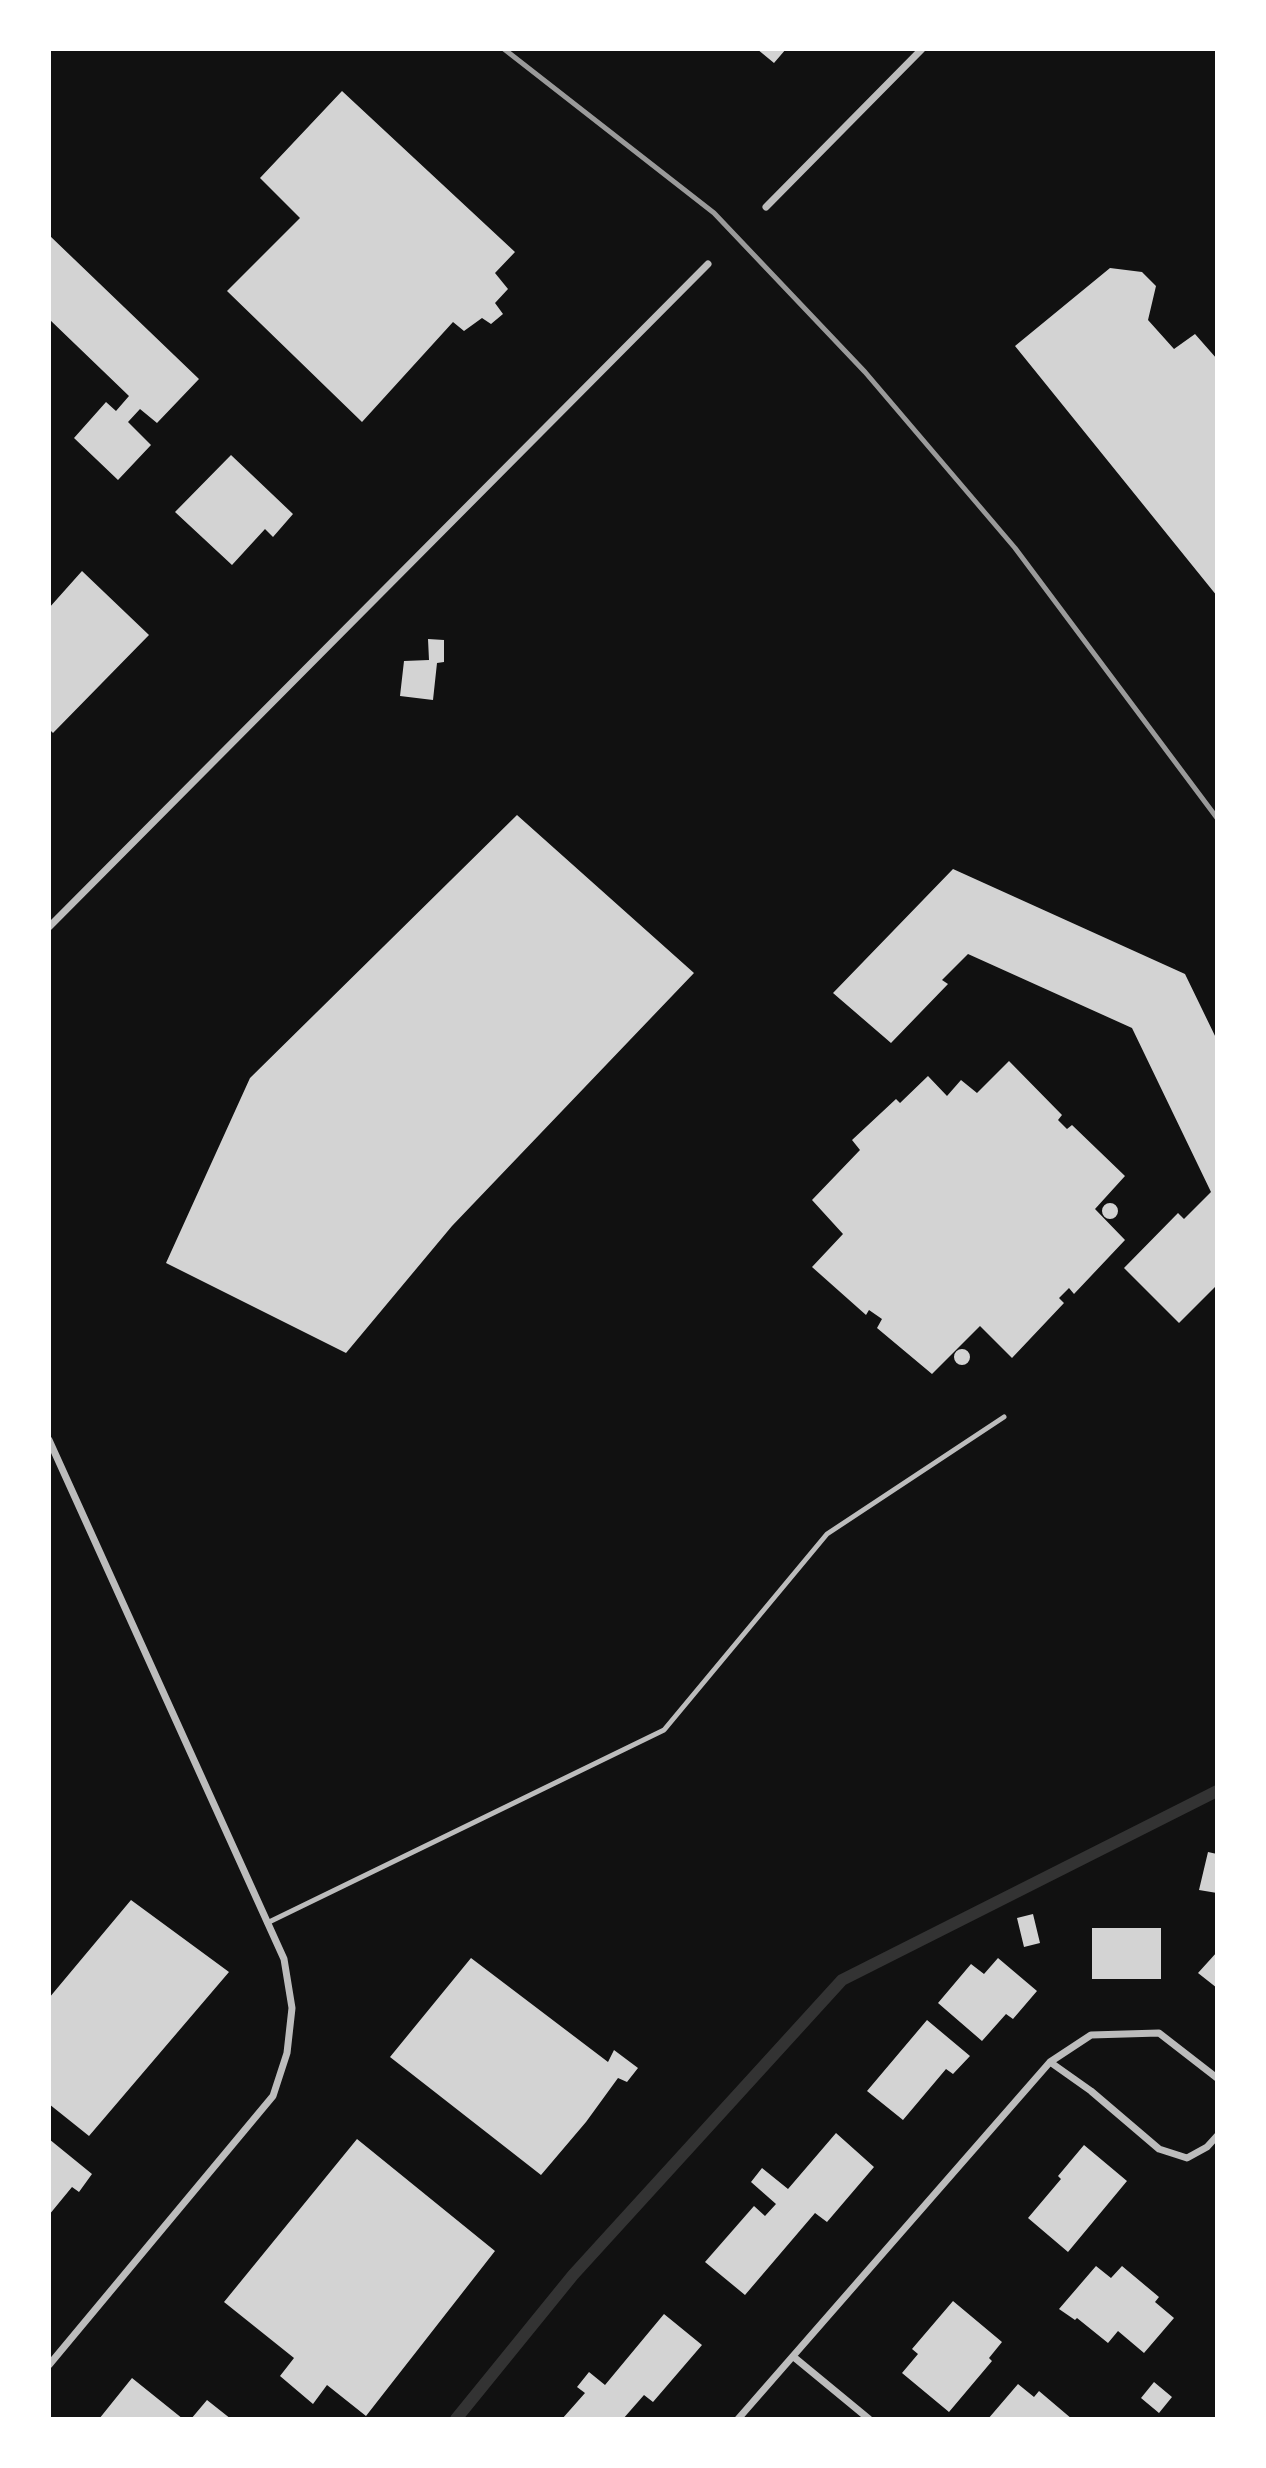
<!DOCTYPE html>
<html>
<head>
<meta charset="utf-8">
<style>
	body { margin:0 }
	#map { position:relative; width:1266px; height:2468px; overflow:hidden; background:#111; font-family:Roboto,sans-serif }
	canvas { display:block }
	.frame { position:absolute; inset:0; border:51px solid #fff; pointer-events:none }
</style>
</head>
<body>
<div id="map">
<canvas width="1266" height="2468"></canvas>
<div class="frame"></div>
</div>
<script>
const g = document.querySelector('canvas').getContext('2d');
g.lineJoin = 'round';
const toPath = rows => new Path2D(rows.map(r => 'M' + r).join(''));
function stroke(path, color, width, dash) { g.strokeStyle = color; g.lineWidth = width; g.lineCap = dash ? 'butt' : 'round'; g.setLineDash(dash || []); g.stroke(path); }
function fillPath(path, color) { g.fillStyle = color; g.fill(path, 'evenodd'); }
const stream = toPath([
	[456,2419,573,2275,842,1980,1217,1791]
]);
const building = toPath([
	[757,49,786,49,774,63],
	[342,91,515,252,495,273,508,289,495,303,503,314,491,324,482,318,464,331,453,322,362,422,227,291,300,218,260,178],
	[49,235,199,379,157,423,140,409,128,422,151,445,118,480,74,438,106,402,116,411,129,396,49,319],
	[1110,268,1142,272,1156,286,1148,320,1174,349,1195,334,1217,359,1217,596,1015,346],
	[231,455,293,514,273,537,265,529,232,565,175,512],
	[82,571,149,635,53,733,49,729,49,608],
	[428,639,444,640,444,662,437,663,433,700,400,696,404,661,429,660],
	[517,815,694,973,452,1226,346,1353,166,1263,250,1078],
	[953,869,1185,974,1217,1040,1217,1285,1179,1323,1124,1268,1178,1213,1184,1219,1211,1192,1132,1028,968,954,942,980,948,984,891,1043,833,993],
	[1009,1061,1062,1115,1058,1120,1067,1129,1072,1125,1125,1176,1095,1209,1125,1240,1074,1294,1069,1288,1059,1298,1064,1303,1012,1358,980,1326,932,1374,877,1328,882,1319,869,1310,866,1315,812,1267,843,1234,812,1200,860,1150,852,1140,896,1099,900,1103,928,1076,947,1096,961,1080,977,1093],
	'1102 1211a8 8 0 1 1 16 0a8 8 0 1 1-16 0Z',
	'954 1357a8 8 0 1 1 16 0a8 8 0 1 1-16 0Z',
	[1208,1852,1217,1854,1217,1893,1199,1890],
	[131,1900,229,1972,89,2136,49,2104,49,1998],
	[1033,1914,1040,1943,1024,1947,1017,1918],
	[1092,1928,1161,1928,1161,1979,1092,1979],
	[1217,1952,1217,1988,1198,1973],
	[471,1958,608,2062,614,2050,638,2068,627,2082,618,2078,586,2122,541,2175,390,2057],
	[998,1958,1037,1991,1013,2019,1006,2014,982,2041,938,2003,971,1964,984,1974],
	[927,2020,970,2056,953,2074,946,2069,903,2120,867,2091],
	[836,2133,874,2167,827,2222,815,2213,745,2295,705,2262,754,2206,765,2216,776,2204,751,2182,762,2168,788,2189],
	[49,2139,92,2174,79,2192,72,2187,49,2215],
	[357,2139,495,2251,366,2416,327,2385,313,2404,280,2376,294,2358,224,2302],
	[1084,2145,1127,2181,1068,2252,1028,2218,1061,2179,1058,2176],
	[1096,2266,1111,2278,1122,2266,1159,2297,1155,2302,1174,2318,1144,2353,1118,2331,1108,2343,1077,2318,1075,2320,1059,2309],
	[953,2301,1002,2342,989,2358,992,2361,949,2412,902,2373,918,2354,912,2349],
	[664,2314,702,2345,653,2402,644,2395,623,2419,562,2419,585,2393,577,2387,589,2372,605,2385],
	[132,2378,183,2419,99,2419],
	[1154,2382,1172,2397,1159,2413,1141,2398],
	[1018,2384,1034,2397,1039,2391,1072,2419,988,2419],
	[207,2400,231,2419,191,2419]
]);
const service = toPath([
	[267,1923,664,1730,827,1534,1004,1417]
]);
const minor = toPath([
	[766,207,922,49],
	[49,927,708,264],
	[49,1440,284,1959,292,2008,287,2053,273,2096,49,2365],
	[1050,2062,1091,2091,1159,2149,1187,2158,1207,2147,1217,2136],
	[795,2358,869,2419],
	[738,2419,1050,2062,1091,2035,1159,2033,1217,2078]
]);
const rail = toPath([
	[504,49,714,213,865,372,1015,548,1217,818]
]);
stroke(stream, '#333', 12);
fillPath(building, '#d3d3d3');
stroke(service, '#bcbcbc', 5);
stroke(minor, '#bcbcbc', 7);
stroke(rail, '#9a9a9a', 5);
</script>
</body>
</html>
